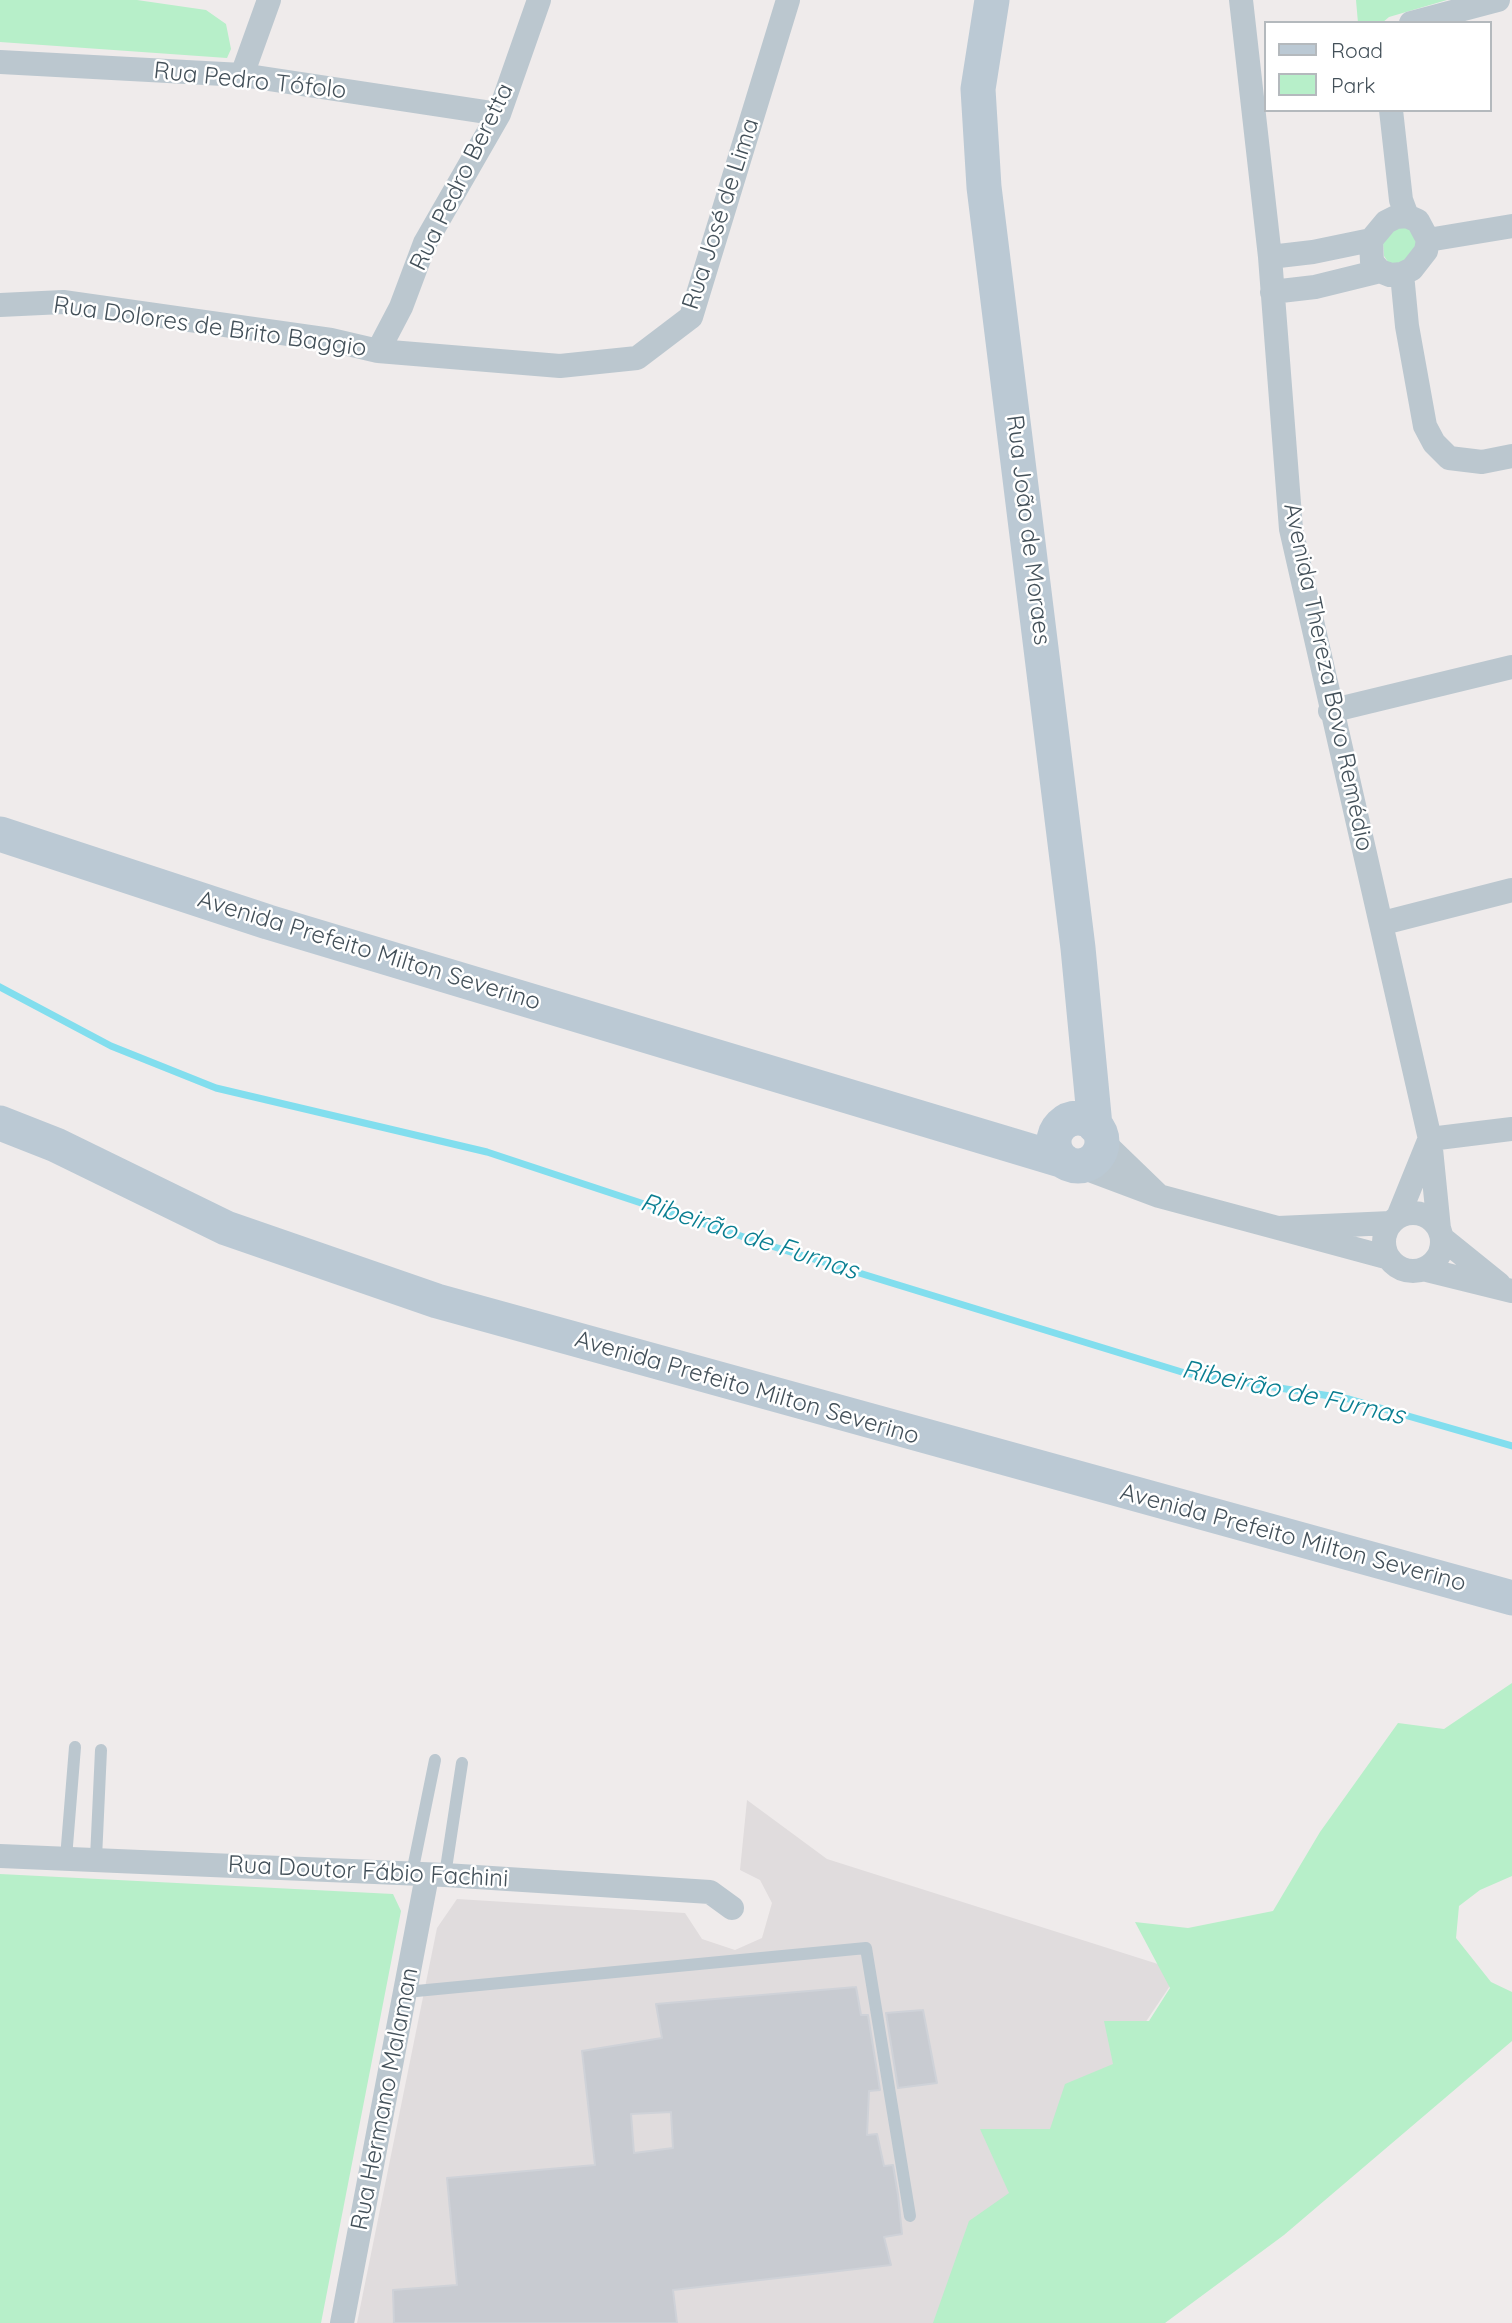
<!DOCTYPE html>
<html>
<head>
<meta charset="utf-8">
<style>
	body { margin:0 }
	#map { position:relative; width:1512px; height:2323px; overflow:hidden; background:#efebeb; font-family:Quicksand,sans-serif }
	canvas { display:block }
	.legend { position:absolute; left:1264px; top:21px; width:228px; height:91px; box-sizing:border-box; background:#fff; border:2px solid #b4b9bd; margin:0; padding:9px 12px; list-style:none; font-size:21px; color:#435059 }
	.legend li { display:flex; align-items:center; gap:14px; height:35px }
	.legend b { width:35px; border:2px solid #b4b9bd }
</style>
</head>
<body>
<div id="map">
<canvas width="1512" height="2323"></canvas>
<ul class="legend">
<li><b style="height:9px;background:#bbc9d4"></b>Road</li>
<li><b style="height:19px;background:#b7efc9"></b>Park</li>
</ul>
</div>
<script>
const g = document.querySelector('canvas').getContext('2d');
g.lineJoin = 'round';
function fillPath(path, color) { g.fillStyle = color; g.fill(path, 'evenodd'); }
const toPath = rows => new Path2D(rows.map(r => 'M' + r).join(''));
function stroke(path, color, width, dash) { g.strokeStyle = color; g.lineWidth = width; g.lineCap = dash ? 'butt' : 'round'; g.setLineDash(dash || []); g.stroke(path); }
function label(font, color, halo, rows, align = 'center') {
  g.font = font + ' Quicksand,sans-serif'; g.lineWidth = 5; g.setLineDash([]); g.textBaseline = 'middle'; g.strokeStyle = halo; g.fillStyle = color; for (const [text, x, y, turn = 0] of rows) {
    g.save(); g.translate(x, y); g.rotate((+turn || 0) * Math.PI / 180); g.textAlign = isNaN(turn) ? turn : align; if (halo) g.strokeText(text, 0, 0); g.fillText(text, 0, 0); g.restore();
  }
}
const education = toPath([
	[747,1800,827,1859,1180,1971,943,2323,357,2323,437,1928,457,1899,685,1913,702,1939,735,1950,762,1938,772,1903,760,1880,740,1870]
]);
const green = toPath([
	[0,0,137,0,206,10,226,24,231,49,227,58,0,42],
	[1356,0,1447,0,1389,17,1382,23,1358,23],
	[1408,225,1421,239,1407,260,1395,264,1388,262,1384,256,1383,243,1395,229],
	[1512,1683,1512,1876,1480,1890,1459,1906,1456,1938,1491,1982,1512,1992,1512,2041,1284,2235,1165,2323,933,2323,969,2221,1009,2193,980,2129,1050,2129,1065,2084,1113,2064,1104,2021,1149,2021,1170,1988,1135,1922,1188,1928,1273,1911,1320,1832,1398,1723,1444,1729],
	[0,1874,393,1894,401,1911,321,2323,0,2323]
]);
const stream = toPath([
	[0,987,111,1046,216,1088,487,1152,768,1245,1185,1373,1349,1399,1512,1446]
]);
const building = toPath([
	[856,1987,861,2015,868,2015,880,2090,869,2091,867,2135,877,2134,884,2166,893,2165,898,2195,902,2234,884,2237,891,2265,673,2290,677,2323,394,2323,393,2290,457,2285,447,2178,595,2165,582,2051,662,2038,656,2004,856,1987],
	[671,2112,673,2148,634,2153,631,2114,671,2112],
	[923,2010,937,2083,898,2088,886,2013,923,2010]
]);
const lane = toPath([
	[66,1858,75,1747],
	[96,1858,101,1750],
	[412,1873,435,1760],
	[445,1875,462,1763],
	[406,1992,866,1948,910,2216]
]);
const street = toPath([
	[1241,0,1270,257,1291,529,1430,1139,1439,1229],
	[1411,23,1498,0],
	[0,62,242,75,499,114],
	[242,75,269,0],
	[1391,110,1401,200,1407,216],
	[1428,240,1512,226],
	[1270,257,1313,252,1371,240],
	[1402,274,1407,326,1425,426,1434,443,1449,458,1482,462,1512,456],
	[1272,292,1315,287,1380,271,1390,275,1402,274,1412,269,1426,251,1428,240,1418,221,1407,216,1396,217,1386,222,1371,240,1372,262,1380,271],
	[0,305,63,302,331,340,378,351,560,366,637,358,691,317,788,0],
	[378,351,401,307,425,243,499,114,539,0],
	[1330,711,1512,667],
	[1383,923,1512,890],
	[1430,1139,1512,1129],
	[1079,1166,1159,1196,1101,1140],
	[1159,1196,1278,1228],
	'1384 1242a29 29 0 1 1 58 0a29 29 0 1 1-58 0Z',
	[1398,1217,1428,1143],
	[1442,1238,1499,1284],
	[1389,1258,1278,1228,1391,1223],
	[1423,1269,1512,1291],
	[0,1856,445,1875,710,1892,732,1908],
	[342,2323,427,1876]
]);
const secondary = toPath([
	[992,0,978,89,984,187,1078,948,1095,1126],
	[0,834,268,922,1064,1161],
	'1054 1142a24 24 0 1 1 48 0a24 24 0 1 1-48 0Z',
	[0,1123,56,1145,226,1228,437,1301,1512,1598]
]);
const streetNames = [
	["Rua Pedro Tófolo",250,81,6],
	["Rua Pedro Beretta",462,177,-64],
	["Rua José de Lima",721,214,-72],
	["Rua Dolores de Brito Baggio",210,327,8],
	["Rua João de Moraes",1028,530,83],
	["Avenida Thereza Bovo Remédio",1328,677,78],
	["Avenida Prefeito Milton Severino",369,951,17],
	["Avenida Prefeito Milton Severino",747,1388,16],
	["Avenida Prefeito Milton Severino",1293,1538,15],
	["Rua Doutor Fábio Fachini",368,1872,3],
	["Rua Hermano Malaman",385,2099,-79]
];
const waterNames = [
	["Ribeirão de Furnas",749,1237,18],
	["Ribeirão de Furnas",1293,1393,12]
];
fillPath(education, '#e0dcdd');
fillPath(green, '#b7efc9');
stroke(stream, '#82deee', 7);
fillPath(building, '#c8cbd1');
stroke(building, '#cfd2d8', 2);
stroke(lane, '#bbc7cf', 12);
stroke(street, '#bbc7cf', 24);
stroke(secondary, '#bbc9d4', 35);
label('24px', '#435059', '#fff', streetNames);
label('italic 26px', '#097e91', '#fff', waterNames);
</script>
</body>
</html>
